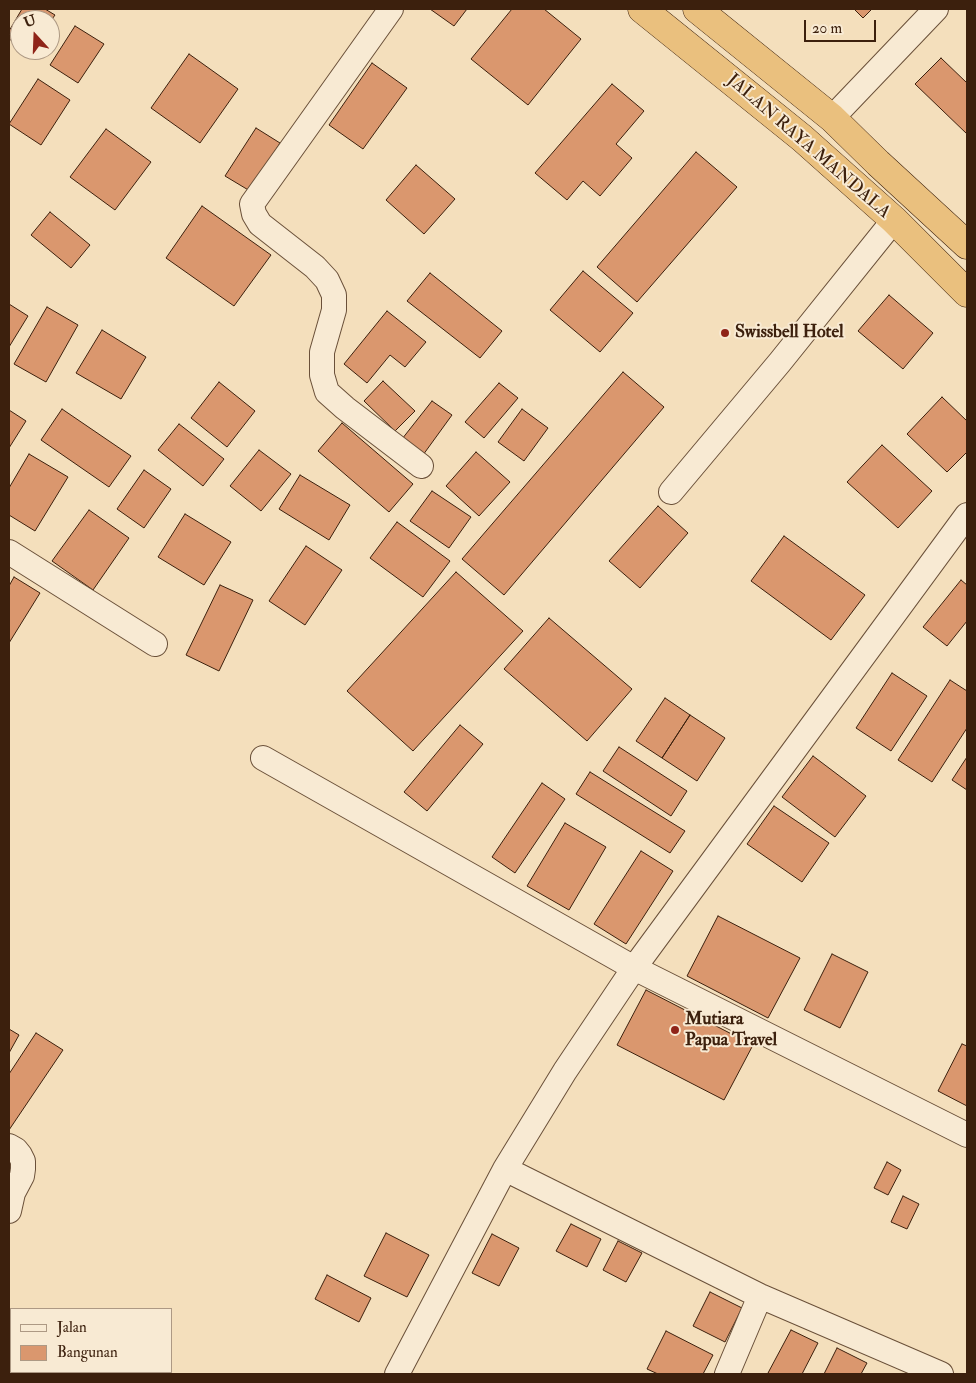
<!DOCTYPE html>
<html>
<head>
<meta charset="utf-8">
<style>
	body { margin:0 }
	#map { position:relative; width:976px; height:1383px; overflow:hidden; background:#f4dfbc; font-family:"IM FELL Double Pica",serif }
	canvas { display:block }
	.frame { position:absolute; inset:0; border:10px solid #3c200d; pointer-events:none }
	.legend { position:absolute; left:10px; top:1308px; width:162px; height:65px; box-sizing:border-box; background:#f8ead3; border:1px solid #ad9984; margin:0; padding:6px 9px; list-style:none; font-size:15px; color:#3c200d }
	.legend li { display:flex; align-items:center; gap:10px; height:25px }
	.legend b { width:25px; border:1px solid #ad9984 }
	.north { position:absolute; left:10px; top:10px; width:50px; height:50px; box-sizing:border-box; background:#f8ead3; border:1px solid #ad9984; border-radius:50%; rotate:340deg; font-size:14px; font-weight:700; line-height:20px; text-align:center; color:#3c200d }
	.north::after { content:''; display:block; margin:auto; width:18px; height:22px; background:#8f2418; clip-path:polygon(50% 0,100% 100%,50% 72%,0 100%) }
	.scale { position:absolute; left:804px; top:20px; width:72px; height:22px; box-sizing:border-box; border:2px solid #3c200d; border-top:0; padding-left:6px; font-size:15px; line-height:18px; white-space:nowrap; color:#3c200d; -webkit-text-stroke:4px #f8ead3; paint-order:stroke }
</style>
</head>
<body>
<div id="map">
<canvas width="976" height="1383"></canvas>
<div class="frame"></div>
<ul class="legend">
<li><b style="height:6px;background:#f8ead3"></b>Jalan</li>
<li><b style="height:14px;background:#da976e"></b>Bangunan</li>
</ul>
<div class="north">U</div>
<div class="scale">20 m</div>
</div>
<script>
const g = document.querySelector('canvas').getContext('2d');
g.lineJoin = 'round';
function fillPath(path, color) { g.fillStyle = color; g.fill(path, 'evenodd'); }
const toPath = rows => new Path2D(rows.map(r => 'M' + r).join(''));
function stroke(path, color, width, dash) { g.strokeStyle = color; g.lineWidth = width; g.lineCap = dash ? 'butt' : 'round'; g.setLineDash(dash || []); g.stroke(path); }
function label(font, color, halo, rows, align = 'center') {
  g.font = font + ' "IM FELL Double Pica",serif'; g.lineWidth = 4; g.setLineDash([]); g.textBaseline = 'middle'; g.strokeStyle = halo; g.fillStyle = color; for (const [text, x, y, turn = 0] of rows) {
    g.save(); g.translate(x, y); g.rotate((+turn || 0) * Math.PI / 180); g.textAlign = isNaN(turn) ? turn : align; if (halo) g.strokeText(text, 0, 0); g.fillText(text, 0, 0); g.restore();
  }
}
const building = toPath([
	[22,9,45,9,55,15,50,22,50,20,20,20,20,45,9,39,9,31,22,9],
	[430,9,467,9,454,26,430,9],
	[512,9,544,9,581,39,528,105,471,59,512,9],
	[854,9,872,9,863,18,854,9],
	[75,26,104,44,78,83,50,65,75,26],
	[189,54,238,89,200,143,151,108,189,54],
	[941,58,967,83,967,134,915,84,941,58],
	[372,63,407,88,363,149,329,125,372,63],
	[38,79,70,100,41,145,9,124,38,79],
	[612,84,644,111,616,144,632,158,600,196,583,181,567,200,535,173,612,84],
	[256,128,280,143,250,191,225,176,256,128],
	[106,129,151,162,115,210,70,177,106,129],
	[696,152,737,187,637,302,597,267,696,152],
	[416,165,455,199,424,234,386,200,416,165],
	[202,206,271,255,234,306,166,258,202,206],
	[50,212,90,245,71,268,31,235,50,212],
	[583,271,633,313,600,352,550,310,583,271],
	[430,273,502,331,480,358,407,301,430,273],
	[889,295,933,333,903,369,858,331,889,295],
	[9,304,28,316,9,347,9,304],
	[47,307,78,325,46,382,14,364,47,307],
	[387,311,426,342,405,367,390,355,367,383,344,364,387,311],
	[102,330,146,357,121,399,76,373,102,330],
	[623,372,664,407,504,595,462,559,623,372],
	[383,381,415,411,395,431,364,401,383,381],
	[219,382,255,411,227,447,191,418,219,382],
	[499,383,518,398,484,438,465,422,499,383],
	[942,397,967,421,967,452,947,472,907,434,942,397],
	[432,401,452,415,423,455,402,439,432,401],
	[62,409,131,456,109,487,41,440,62,409],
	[522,409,548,428,524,461,498,442,522,409],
	[9,410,26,421,9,448,9,410],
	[342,423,413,484,389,512,318,451,342,423],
	[179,424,224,459,203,486,158,450,179,424],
	[882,445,932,491,898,528,847,482,882,445],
	[259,450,291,474,261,511,230,486,259,450],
	[476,452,510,482,479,516,446,486,476,452],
	[29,454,68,477,35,531,9,515,9,488,29,454],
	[144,470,171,489,144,528,117,509,144,470],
	[300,475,350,505,329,540,279,509,300,475],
	[432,491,471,517,449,548,410,521,432,491],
	[658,506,688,533,640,588,609,561,658,506],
	[89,510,129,538,93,590,52,561,89,510],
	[185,514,231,542,204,585,158,557,185,514],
	[397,522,450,561,423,597,370,558,397,522],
	[784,536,865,595,831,640,751,581,784,536],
	[306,546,342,570,305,625,269,601,306,546],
	[456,572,523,631,413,751,347,691,456,572],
	[14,577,40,593,9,643,9,586,14,577],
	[961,580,967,585,967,621,947,646,923,627,961,580],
	[220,585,253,600,219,671,186,655,220,585],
	[549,618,632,689,587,741,504,669,549,618],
	[892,673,927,696,891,751,856,728,892,673],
	[950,680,967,691,967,728,932,782,898,760,950,680],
	[665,698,690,715,662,758,636,741,665,698],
	[690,715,725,738,697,781,662,758,690,715],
	[460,725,483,744,427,811,404,792,460,725],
	[619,747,687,791,671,816,603,771,619,747],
	[813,756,866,796,835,837,782,797,813,756],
	[967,757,967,790,952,780,967,757],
	[590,772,685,831,670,853,576,794,590,772],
	[542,783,565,799,515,873,492,857,542,783],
	[774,806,829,843,802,882,747,844,774,806],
	[565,823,606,847,569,910,527,886,565,823],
	[641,851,673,871,626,944,594,924,641,851],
	[718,916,800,958,768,1018,687,976,718,916],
	[832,954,868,972,840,1028,804,1010,832,954],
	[646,990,753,1045,724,1100,617,1045,646,990],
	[9,1029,19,1035,9,1053,9,1029],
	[36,1033,63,1050,9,1130,9,1074,36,1033],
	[962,1044,967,1046,967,1106,938,1091,962,1044],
	[887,1162,901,1170,888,1195,874,1188,887,1162],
	[903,1196,919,1204,907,1229,891,1222,903,1196],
	[571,1224,601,1239,587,1267,556,1251,571,1224],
	[386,1233,429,1255,407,1297,364,1276,386,1233],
	[492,1234,519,1248,499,1286,472,1273,492,1234],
	[618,1241,642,1253,626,1282,603,1270,618,1241],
	[327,1275,371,1298,359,1322,315,1299,327,1275],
	[710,1292,742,1308,725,1342,693,1326,710,1292],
	[791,1330,818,1343,802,1374,771,1374,768,1373,791,1330],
	[666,1331,713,1355,703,1374,658,1374,647,1369,666,1331],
	[837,1348,867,1363,861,1374,824,1374,837,1348],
	[65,1372,155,1372,159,1374,63,1374,65,1372]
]);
const street = toPath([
	[391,9,252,204,254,214,260,224,315,267,327,280,334,295,334,310,322,352,322,375,327,392,345,408,421,466],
	[832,118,936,9],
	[671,492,780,362,894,220],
	[9,552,155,644],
	[263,758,634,968,967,1135],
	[9,1146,16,1150,20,1155,23,1161,23,1169,22,1176,13,1193,9,1211],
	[505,1169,760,1296,941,1374],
	[397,1374,505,1169,565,1071,634,968,967,515],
	[727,1374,760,1296]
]);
const highway = toPath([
	[642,9,802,138,894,220,967,293],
	[697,9,832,118,878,163,967,245]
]);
const markers = [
	[725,333,5,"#8f2418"],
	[675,1030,5,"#8f2418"]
];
const streetNames = [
	["JALAN RAYA MANDALA",808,147,41]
];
const poiNames = [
	["Swissbell Hotel",735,333],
	["Mutiara",685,1020],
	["Papua Travel",685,1041]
];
fillPath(building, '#da976e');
stroke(building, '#3c200d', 1);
stroke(street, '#6a5039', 26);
stroke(highway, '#3c200d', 29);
stroke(street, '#f8ead3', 24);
stroke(highway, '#eac07e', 28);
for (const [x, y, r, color] of markers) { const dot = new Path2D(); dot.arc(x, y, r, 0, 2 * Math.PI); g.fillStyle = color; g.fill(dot); stroke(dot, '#f8ead3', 2); }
label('18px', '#3c200d', '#f8ead3', streetNames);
label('bold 18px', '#3c200d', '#f8ead3', poiNames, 'left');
</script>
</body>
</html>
